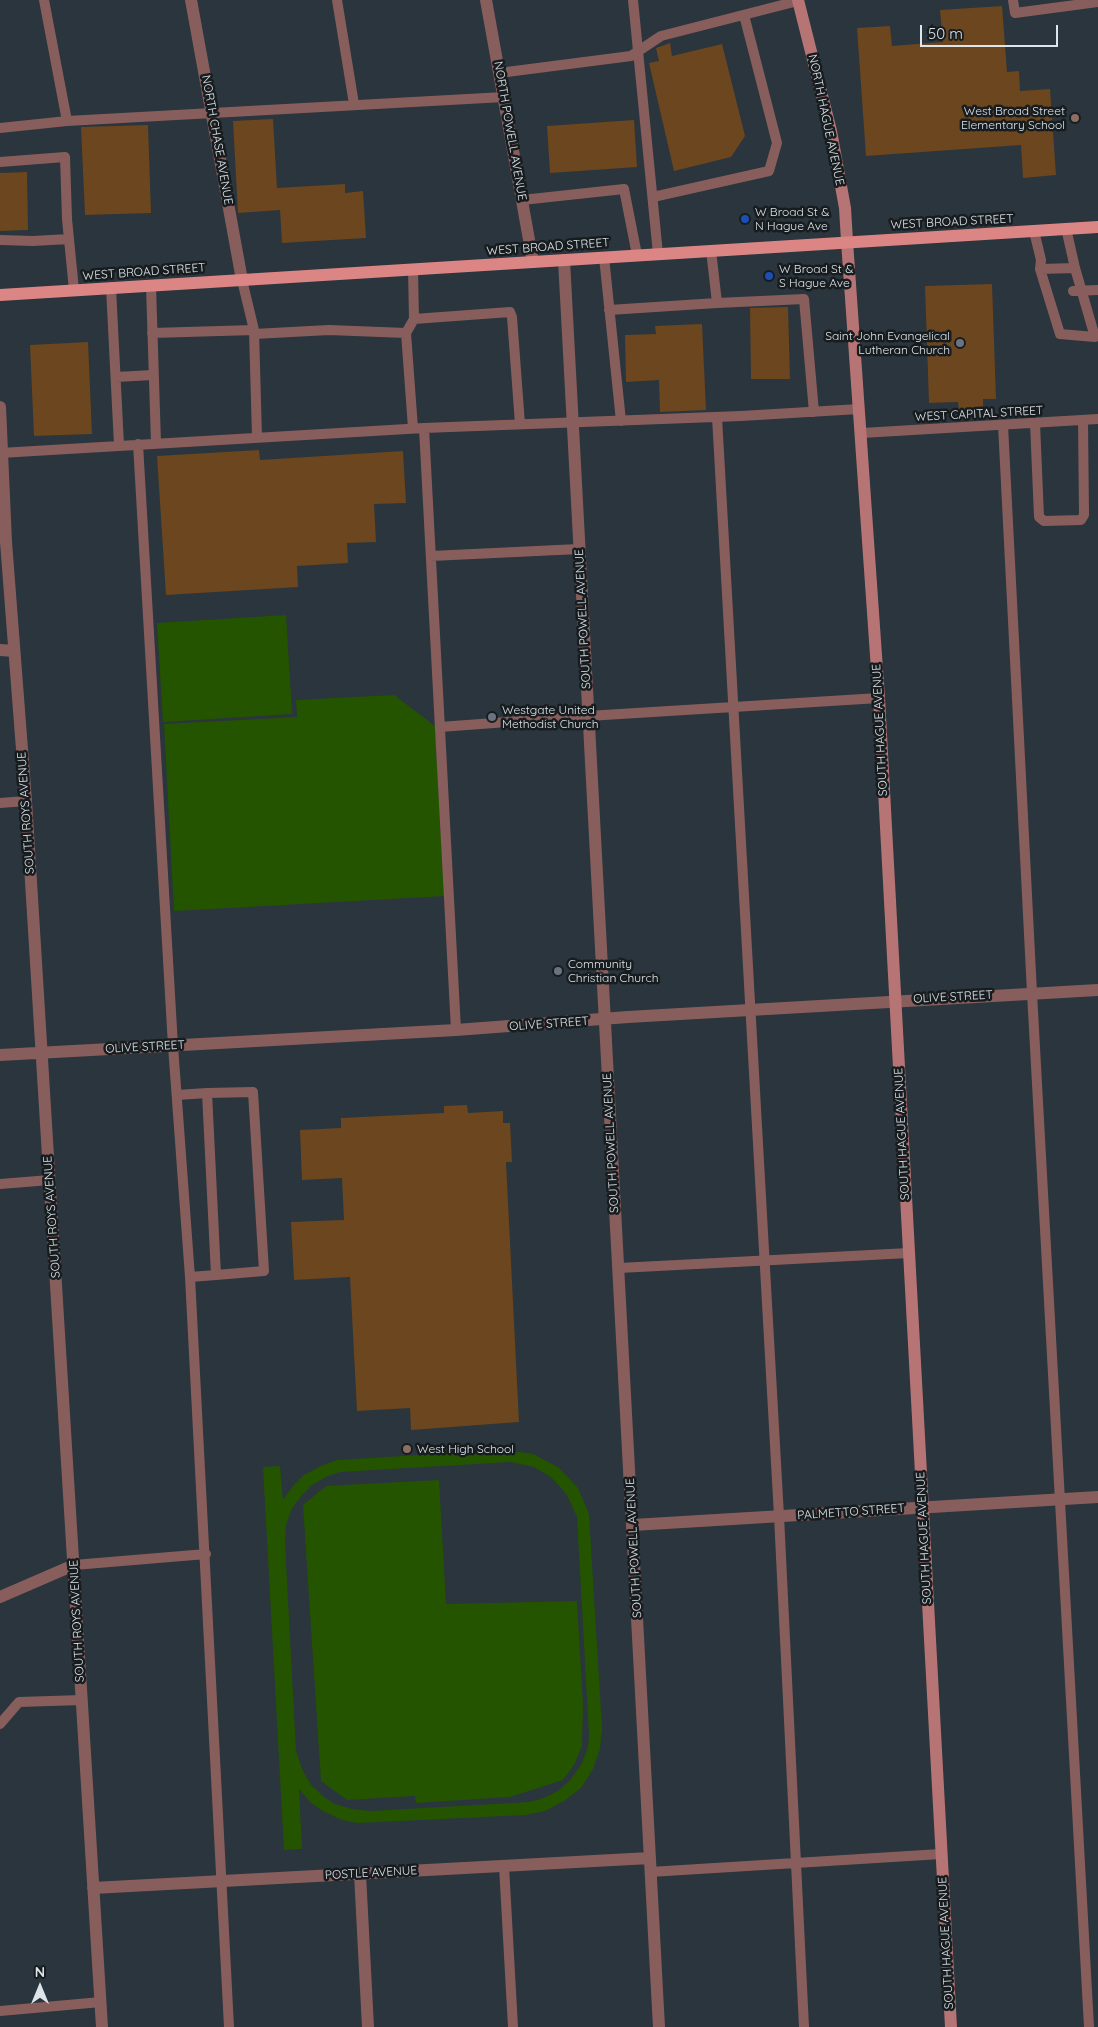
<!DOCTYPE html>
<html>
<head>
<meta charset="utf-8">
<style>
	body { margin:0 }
	#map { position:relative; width:1098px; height:2027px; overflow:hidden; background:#2a353d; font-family:Quicksand,sans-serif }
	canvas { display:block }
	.north { position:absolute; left:15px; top:1962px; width:50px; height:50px; -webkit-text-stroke:4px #171c1f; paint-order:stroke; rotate:0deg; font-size:14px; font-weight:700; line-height:20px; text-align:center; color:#dde4ea }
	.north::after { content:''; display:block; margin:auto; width:18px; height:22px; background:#dde4ea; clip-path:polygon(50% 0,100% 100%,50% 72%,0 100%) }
	.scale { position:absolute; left:920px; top:25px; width:138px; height:22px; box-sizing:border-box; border:2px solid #dde4ea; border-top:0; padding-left:6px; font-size:15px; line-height:18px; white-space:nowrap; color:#dde4ea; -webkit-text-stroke:4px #171c1f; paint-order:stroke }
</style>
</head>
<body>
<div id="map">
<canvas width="1098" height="2027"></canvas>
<div class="north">N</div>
<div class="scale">50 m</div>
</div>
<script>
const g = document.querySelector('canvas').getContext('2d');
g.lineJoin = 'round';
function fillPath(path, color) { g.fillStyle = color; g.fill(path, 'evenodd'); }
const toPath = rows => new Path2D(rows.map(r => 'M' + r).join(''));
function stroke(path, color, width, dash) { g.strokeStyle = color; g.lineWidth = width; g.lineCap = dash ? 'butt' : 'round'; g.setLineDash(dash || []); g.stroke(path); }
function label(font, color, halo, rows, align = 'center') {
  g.font = font + ' Quicksand,sans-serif'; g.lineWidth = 5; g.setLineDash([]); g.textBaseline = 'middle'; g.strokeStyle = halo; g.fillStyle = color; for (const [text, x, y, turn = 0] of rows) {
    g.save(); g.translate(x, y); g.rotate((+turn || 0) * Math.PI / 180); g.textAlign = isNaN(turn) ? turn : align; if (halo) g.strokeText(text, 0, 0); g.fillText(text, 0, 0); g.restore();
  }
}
const green = toPath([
	[286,615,292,714,163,722,157,623],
	[394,695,435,726,444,896,174,911,164,724,297,717,296,700],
	[505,1450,533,1454,558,1467,578,1488,589,1514,602,1728,600,1749,593,1769,581,1788,564,1801,545,1811,525,1815,357,1823,342,1820,323,1811,310,1802,299,1789,302,1849,284,1850,263,1467,280,1466,283,1500,293,1486,304,1475,323,1465,337,1460],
	[510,1462,534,1467,551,1477,567,1495,577,1517,589,1735,588,1747,582,1763,571,1779,558,1791,541,1799,529,1802,370,1811,352,1809,335,1804,324,1797,311,1785,302,1769,296,1751,285,1543,286,1525,292,1508,303,1494,312,1485,328,1476,340,1472],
	[439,1480,446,1604,577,1601,583,1705,582,1746,574,1765,563,1780,510,1797,416,1803,415,1796,347,1800,321,1781,303,1505,326,1486]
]);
const building = toPath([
	[1002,6,1007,72,1019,71,1020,91,1050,89,1056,175,1023,178,1021,145,866,156,857,28,890,26,892,46,943,42,940,10],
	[670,43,672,56,722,44,745,136,731,157,674,171,649,63,659,61,656,48],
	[273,119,277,188,345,184,345,193,363,191,366,238,282,243,280,210,238,213,233,121],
	[634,120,637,167,550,173,547,126],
	[148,125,151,213,85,215,81,127],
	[27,172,28,230,0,231,0,173],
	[992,284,996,399,983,399,983,409,959,410,958,402,929,403,925,286],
	[788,307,790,379,751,379,750,308],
	[702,324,706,410,660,412,659,380,626,382,625,335,656,334,655,326],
	[88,342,92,434,34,436,30,345],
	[259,450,260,460,403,451,406,503,374,504,376,542,347,543,348,563,297,566,298,587,166,595,157,456],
	[467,1105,468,1113,503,1111,503,1123,510,1123,512,1162,506,1162,519,1422,411,1430,410,1408,357,1411,350,1277,294,1280,291,1222,344,1220,342,1178,302,1180,300,1130,341,1128,341,1118,444,1113,444,1106]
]);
const lane = toPath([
	[44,0,67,121],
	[337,0,354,104],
	[633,0,658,254],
	[1013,0,1015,13,1098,2],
	[499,73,631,56,661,36,798,1],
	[0,128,67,121,504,97],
	[0,162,65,157,67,219,74,290],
	[653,197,769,171,777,143,744,15],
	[522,200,624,189,637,255],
	[1034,231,1041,260,1040,269,1060,334,1095,337,1075,268,1066,228],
	[0,240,33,241,69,239],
	[604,257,621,421],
	[1040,269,1075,268],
	[242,280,254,330,257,437],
	[151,286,156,443],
	[111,288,119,445],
	[1073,291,1098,290],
	[717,303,804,299,814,412],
	[609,310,717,303,711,250],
	[414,319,510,312,512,317,520,424],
	[152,333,254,330],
	[254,334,329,330,406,333],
	[116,377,153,375],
	[717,417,779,1516,804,2027],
	[1035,423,1039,517,1044,521,1081,520,1084,515,1083,420],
	[1003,425,1032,993,1089,2027],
	[413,428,406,333,414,319,413,269],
	[424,428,456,1030],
	[862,433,1098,419],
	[138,444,173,1046,190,1277,229,2027],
	[0,453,424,428,741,416,859,409],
	[431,556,579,549],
	[440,727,588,716,879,698],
	[0,803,26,801],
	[177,1095,207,1093,253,1092,264,1271,216,1275,207,1093],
	[0,1184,50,1180],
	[619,1268,909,1253],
	[190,1277,216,1275],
	[74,1565,206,1554],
	[0,1724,19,1702,82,1700],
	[504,1866,513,2027],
	[650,1872,941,1854],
	[0,2011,101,2002]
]);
const street = toPath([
	[191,0,242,280],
	[486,0,533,262],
	[564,260,659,2027],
	[0,407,6,542,26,801,102,2027],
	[0,650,14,651],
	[0,1055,456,1030,628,1017,1098,990],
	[633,1525,1098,1497],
	[0,1597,74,1565],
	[360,1874,368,2027],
	[93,1888,650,1858]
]);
const secondary = toPath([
	[798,0,831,131,845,208,847,241,879,698,951,2027]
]);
const primary = toPath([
	[0,295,1098,227]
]);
const markers = [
	[1075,118,5,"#8d6e63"],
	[745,219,5,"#1a4fb4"],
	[769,276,5,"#1a4fb4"],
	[960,343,5,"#6b7280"],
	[492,717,5,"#6b7280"],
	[558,971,5,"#6b7280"],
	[407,1449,5,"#8d6e63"]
];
const poiNames = [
	["West Broad Street",1065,111,"right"],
	["Elementary School",1065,125,"right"],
	["W Broad St &",755,212],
	["N Hague Ave",755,226],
	["W Broad St &",779,269],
	["S Hague Ave",779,283],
	["Saint John Evangelical",950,336,"right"],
	["Lutheran Church",950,350,"right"],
	["Westgate United",502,710],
	["Methodist Church",502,724],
	["Community",568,964],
	["Christian Church",568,978],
	["West High School",417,1449]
];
const streetNames = [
	["NORTH HAGUE AVENUE",826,120,78],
	["NORTH POWELL AVENUE",510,131,80],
	["NORTH CHASE AVENUE",217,140,80],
	["WEST BROAD STREET",952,222,-3],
	["WEST BROAD STREET",548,247,-4],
	["WEST BROAD STREET",144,272,-4],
	["WEST CAPITAL STREET",979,414,-3],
	["SOUTH POWELL AVENUE",583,619,-93],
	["SOUTH HAGUE AVENUE",880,730,-93],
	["SOUTH ROYS AVENUE",26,813,-94],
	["OLIVE STREET",953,997,-3],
	["OLIVE STREET",549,1024,-4],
	["OLIVE STREET",145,1047,-3],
	["SOUTH HAGUE AVENUE",902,1134,-93],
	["SOUTH POWELL AVENUE",611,1143,-93],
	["SOUTH ROYS AVENUE",52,1217,-94],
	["PALMETTO STREET",851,1512,-4],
	["SOUTH HAGUE AVENUE",924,1538,-93],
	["SOUTH POWELL AVENUE",634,1548,-93],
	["SOUTH ROYS AVENUE",77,1621,-93],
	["POSTLE AVENUE",371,1873,-3],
	["SOUTH HAGUE AVENUE",946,1943,-93]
];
fillPath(green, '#245400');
fillPath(building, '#6b461e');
stroke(lane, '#885e5d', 10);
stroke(street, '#885e5d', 12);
stroke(secondary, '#b77474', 12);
stroke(primary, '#dc8585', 12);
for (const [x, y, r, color] of markers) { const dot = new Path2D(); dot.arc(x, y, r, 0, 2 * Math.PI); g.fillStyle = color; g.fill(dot); stroke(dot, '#171c1f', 2); }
label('12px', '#dde4ea', '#171c1f', poiNames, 'left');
label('12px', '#dde4ea', '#171c1f', streetNames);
</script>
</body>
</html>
